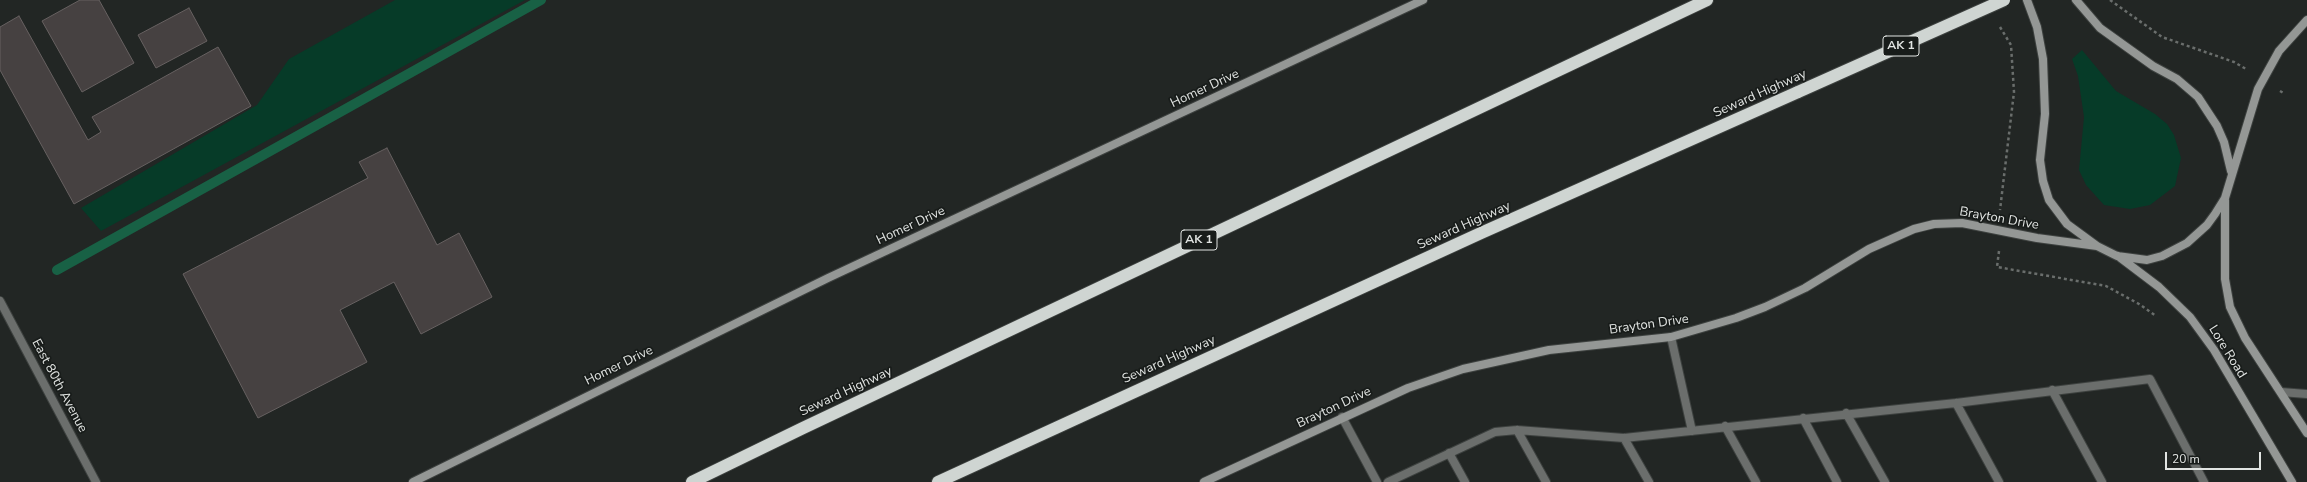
<!DOCTYPE html>
<html>
<head>
<meta charset="utf-8">
<style>
	body { margin:0 }
	#map { position:relative; width:2307px; height:482px; overflow:hidden; background:#222624; font-family:"Nunito Sans",sans-serif }
	canvas { display:block }
	.scale { position:absolute; left:2165px; top:452px; width:96px; height:18px; box-sizing:border-box; border:2px solid #e1e4e2; border-top:0; padding-left:5px; font-size:12px; line-height:14px; white-space:nowrap; color:#e1e4e2; -webkit-text-stroke:3px #181c1a; paint-order:stroke }
</style>
</head>
<body>
<div id="map">
<canvas width="2307" height="482"></canvas>
<div class="scale">20 m</div>
</div>
<script>
const g = document.querySelector('canvas').getContext('2d');
g.lineJoin = 'round';
function fillPath(path, color) { g.fillStyle = color; g.fill(path, 'evenodd'); }
const toPath = rows => new Path2D(rows.map(r => 'M' + r).join(''));
function stroke(path, color, width, dash) { g.strokeStyle = color; g.lineWidth = width; g.lineCap = dash ? 'butt' : 'round'; g.setLineDash(dash || []); g.stroke(path); }
function label(font, color, halo, rows, align = 'center') {
  g.font = font + ' "Nunito Sans",sans-serif'; g.lineWidth = 3.5; g.setLineDash([]); g.textBaseline = 'middle'; g.strokeStyle = halo; g.fillStyle = color; for (const [text, x, y, turn = 0] of rows) {
    g.save(); g.translate(x, y); g.rotate((+turn || 0) * Math.PI / 180); g.textAlign = isNaN(turn) ? turn : align; if (halo) g.strokeText(text, 0, 0); g.fillText(text, 0, 0); g.restore();
  }
}
const green = toPath([
	[395,0,525,0,101,231,81,208,257,105,289,59],
	[2082,50,2116,91,2155,114,2167,124,2174,135,2181,158,2175,186,2150,205,2130,209,2104,205,2086,185,2079,170,2084,117,2078,76,2072,59]
]);
const stream = toPath([
	[57,270,541,0]
]);
const building = toPath([
	[80,0,99,0,134,63,82,92,42,21,80,0],
	[189,8,207,41,156,68,138,35,189,8],
	[19,16,88,140,101,132,92,117,218,47,251,106,74,204,0,70,0,27,19,16],
	[387,148,437,245,459,233,492,297,421,334,394,282,340,310,367,362,258,418,183,274,368,178,359,162,387,148]
]);
const path = toPath([
	[2110,0,2162,37,2234,62,2246,69],
	[2000,27,2011,45,2014,92,2000,210],
	[2280,91,2285,94],
	[1999,251,1997,267,2106,286,2139,304,2156,316]
]);
const lane = toPath([
	[1671,337,1692,431],
	[2052,390,2102,482],
	[2281,392,2307,394],
	[1956,403,1999,482],
	[1846,413,1885,482],
	[1342,417,1377,482],
	[1803,418,1837,482],
	[1725,426,1756,482],
	[1517,430,1546,482],
	[1624,438,1649,482],
	[1449,453,1465,482],
	[1388,482,1495,432,1517,430,1624,438,1956,403,2150,379,2204,482]
]);
const street = toPath([
	[0,301,96,482]
]);
const secondary = toPath([
	[2027,0,2037,27,2043,59,2045,114,2040,160,2043,181,2049,200,2067,224,2097,246,2117,256,2147,260,2162,256,2187,243,2207,225,2215,214,2225,198,2258,89,2279,51,2307,20],
	[2076,0,2100,28,2153,66,2177,79,2198,97,2217,126,2224,142,2231,171],
	[2225,200,2225,279,2230,307,2245,338,2307,433],
	[2118,256,2159,287,2190,317,2214,350,2292,482],
	[413,482,828,278,1423,0],
	[1204,482,1408,388,1463,369,1549,350,1671,337,1736,318,1765,307,1805,288,1869,249,1914,229,1934,224,1962,223,2037,238,2097,246]
]);
const highway = toPath([
	[692,482,803,428,1707,0],
	[938,482,1481,233,1798,92]
]);
const highwayBridge = toPath([
	[1798,92,2004,0]
]);
const shields = [
	[1901,46,36],
	[1199,240,36]
];
const shieldNames = [
	["AK 1",1901,46],
	["AK 1",1199,240]
];
const streetNames = [
	["Homer Drive",1205,89,-25],
	["Seward Highway",1760,94,-24],
	["Brayton Drive",1999,219,10],
	["Homer Drive",911,226,-25],
	["Seward Highway",1464,226,-24],
	["Brayton Drive",1649,325,-8],
	["Lore Road",2227,352,58],
	["Seward Highway",1169,360,-24],
	["Homer Drive",619,366,-26],
	["East 80th Avenue",59,386,62],
	["Seward Highway",846,392,-25],
	["Brayton Drive",1334,408,-25]
];
fillPath(green, '#063b28');
stroke(stream, '#186145', 10);
fillPath(building, '#464141');
stroke(building, '#676161', 1);
stroke(lane, '#3d413f', 10);
stroke(street, '#3d413f', 10);
stroke(secondary, '#3d413f', 10);
stroke(highway, '#3d413f', 14);
stroke(path, '#6a6e6c', 2.5, [3, 3]);
stroke(lane, '#6b6e6c', 8);
stroke(street, '#6b6e6c', 8);
stroke(secondary, '#949795', 8);
stroke(highway, '#cfd5d2', 12);
stroke(highwayBridge, '#3d413f', 14, []);
stroke(highwayBridge, '#cfd5d2', 12);
for (const [x, y, w] of shields) { const box = new Path2D(); box.roundRect(x - w / 2, y - 10, w, 20, 3); g.fillStyle = '#181c1a'; g.fill(box); stroke(box, '#e1e4e2', 1); }
label('bold 12px', '#e1e4e2', null, shieldNames);
label('13px', '#e1e4e2', '#181c1a', streetNames);
</script>
</body>
</html>
